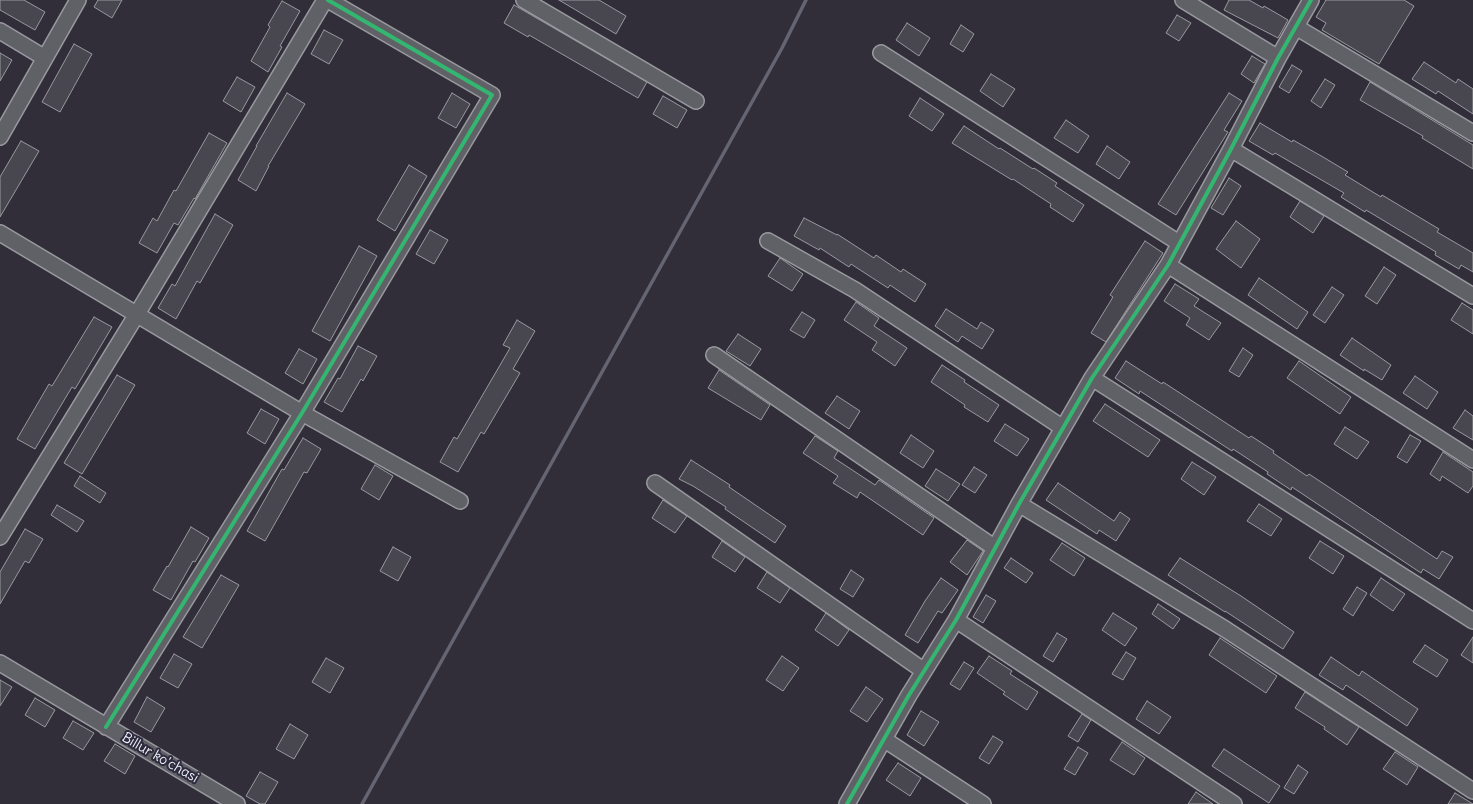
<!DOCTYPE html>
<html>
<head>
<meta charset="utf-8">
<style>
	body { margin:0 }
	canvas { display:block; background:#312e39 }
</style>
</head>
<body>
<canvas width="1473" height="804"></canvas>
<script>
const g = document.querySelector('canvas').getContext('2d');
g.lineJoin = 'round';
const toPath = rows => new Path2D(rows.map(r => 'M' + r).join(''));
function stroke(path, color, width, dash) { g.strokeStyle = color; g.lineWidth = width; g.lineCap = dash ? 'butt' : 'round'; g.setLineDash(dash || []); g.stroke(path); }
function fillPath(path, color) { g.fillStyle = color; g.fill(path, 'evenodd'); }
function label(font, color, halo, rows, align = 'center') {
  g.font = font + ' Delius,sans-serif'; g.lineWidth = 4; g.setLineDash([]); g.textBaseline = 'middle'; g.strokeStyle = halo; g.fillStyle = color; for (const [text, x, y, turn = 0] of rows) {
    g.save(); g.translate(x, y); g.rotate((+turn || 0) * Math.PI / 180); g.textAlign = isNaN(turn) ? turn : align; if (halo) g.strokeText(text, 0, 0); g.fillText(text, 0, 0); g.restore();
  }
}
const stream = toPath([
	[362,804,782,48,806,0]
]);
const building = toPath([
	[0,0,24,0,45,12,35,30,0,10,0,0],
	[98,0,122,0,112,18,94,7,98,0],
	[559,0,599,0,626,16,616,34,559,0],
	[1229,0,1249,0,1263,8,1264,6,1288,20,1278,38,1224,10,1229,0],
	[1326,0,1404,0,1414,6,1379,64,1322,30,1326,23,1316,17,1326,0],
	[282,1,300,11,280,46,282,47,268,72,251,61,270,27,268,25,282,1],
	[514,5,647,82,638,98,529,35,528,37,504,23,514,5],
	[1177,15,1191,23,1179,41,1166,33,1177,15],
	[907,23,930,38,919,56,896,40,907,23],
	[961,25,974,34,963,52,950,44,961,25],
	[324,30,343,40,329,64,311,54,324,30],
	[74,44,92,54,60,112,42,102,74,44],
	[0,53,12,60,0,81,0,53],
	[1252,56,1265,64,1254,83,1241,74,1252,56],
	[1424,62,1456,83,1458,79,1473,89,1473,114,1438,91,1436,94,1412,79,1424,62],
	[1292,65,1302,71,1289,93,1279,87,1292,65],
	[991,74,1015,89,1003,107,980,91,991,74],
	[237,77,255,87,241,112,223,101,237,77],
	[1325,79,1335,85,1321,108,1311,101,1325,79],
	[1370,82,1473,145,1473,169,1422,138,1423,136,1360,100,1370,82],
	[287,93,305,104,268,166,269,166,256,191,238,180,257,146,256,146,287,93],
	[452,93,470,104,456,128,438,118,452,93],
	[1229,93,1242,101,1224,130,1228,132,1176,215,1158,204,1229,93],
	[663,96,687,110,677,128,653,114,663,96],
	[920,98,944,114,932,131,909,116,920,98],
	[1066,120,1089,136,1078,153,1054,138,1066,120],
	[1260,123,1292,142,1293,140,1323,157,1348,172,1345,175,1381,197,1382,195,1439,229,1437,232,1473,253,1473,272,1461,265,1459,269,1435,255,1436,252,1366,210,1365,212,1341,197,1344,193,1275,153,1273,155,1249,141,1260,123],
	[964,126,999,149,1000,148,1033,169,1034,168,1057,183,1055,186,1084,205,1073,222,1050,207,1051,204,1013,179,1012,180,952,143,964,126],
	[209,133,227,143,195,199,194,198,178,225,174,223,157,253,139,243,153,218,157,221,174,190,176,191,209,133],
	[21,141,39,151,0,217,0,177,21,141],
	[1107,146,1130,162,1119,179,1096,164,1107,146],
	[409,165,427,176,395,231,377,220,409,165],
	[1229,178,1241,186,1223,215,1211,208,1229,178],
	[1300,201,1324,216,1313,233,1290,217,1300,201],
	[215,214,233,225,200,283,197,281,176,319,158,308,172,284,175,286,215,214],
	[804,218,837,235,837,234,874,258,876,255,901,272,903,269,926,284,915,302,890,285,888,288,851,264,849,267,820,248,819,250,794,236,804,218],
	[1236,221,1260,239,1241,268,1216,249,1236,221],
	[430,230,448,240,434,264,416,254,430,230],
	[1145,241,1163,253,1106,342,1091,333,1113,297,1110,295,1145,241],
	[359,246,377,256,330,341,312,331,359,246],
	[780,258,803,274,792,291,768,276,780,258],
	[1384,267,1396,275,1377,304,1365,296,1384,267],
	[1259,278,1308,312,1297,329,1248,295,1259,278],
	[1175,284,1199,299,1194,306,1221,323,1209,340,1186,325,1190,318,1164,301,1175,284],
	[1332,287,1344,295,1325,323,1313,315,1332,287],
	[856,302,879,318,874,326,907,348,895,366,872,350,877,342,844,320,856,302],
	[1462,303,1473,310,1473,334,1451,320,1462,303],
	[946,309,977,329,981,322,994,330,982,349,962,336,958,342,935,326,946,309],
	[802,312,815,320,804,338,790,330,802,312],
	[94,317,112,327,75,389,72,387,35,449,17,439,49,384,52,386,94,317],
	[517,320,535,331,513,369,520,373,484,434,481,432,458,472,440,462,454,437,457,439,510,348,503,345,517,320],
	[738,334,761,349,750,366,726,351,738,334],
	[1352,338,1391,365,1382,380,1364,369,1364,371,1340,355,1352,338],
	[358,346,377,356,363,381,361,379,342,412,324,402,338,378,340,379,358,346],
	[1243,348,1253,355,1239,377,1229,371,1243,348],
	[299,349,317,359,303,384,285,373,299,349],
	[1126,361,1162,384,1163,382,1249,438,1251,436,1274,451,1273,453,1307,476,1309,474,1437,559,1442,551,1453,557,1439,579,1423,569,1421,573,1292,487,1291,490,1267,474,1268,472,1233,449,1232,451,1140,391,1139,394,1115,378,1126,361],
	[1299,361,1351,397,1340,414,1287,378,1299,361],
	[942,365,965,380,964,382,999,405,988,422,964,407,965,405,931,382,942,365],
	[719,370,770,405,761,420,708,388,719,370],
	[117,375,135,385,82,474,64,463,117,375],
	[1415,376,1438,392,1427,409,1403,393,1415,376],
	[837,396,860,411,849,429,825,413,837,396],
	[1105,404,1160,440,1148,457,1093,421,1105,404],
	[261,409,279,419,265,444,247,433,261,409],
	[1465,410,1473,416,1473,440,1453,428,1465,410],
	[1005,424,1029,439,1017,456,994,441,1005,424],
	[1345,427,1369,442,1357,459,1334,444,1345,427],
	[911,435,934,451,923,468,900,453,911,435],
	[1410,435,1421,441,1407,463,1397,457,1410,435],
	[815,436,838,451,834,458,875,485,879,480,934,518,923,535,860,492,857,498,833,483,838,476,803,453,815,436],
	[303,438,321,449,307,473,304,472,265,541,247,531,282,469,284,470,303,438],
	[1443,452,1473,472,1473,486,1468,493,1442,476,1440,481,1430,474,1443,452],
	[691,460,730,485,729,487,786,526,775,543,725,509,726,507,693,486,679,479,691,460],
	[1192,462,1216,477,1204,495,1181,479,1192,462],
	[375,465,393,476,379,500,361,489,375,465],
	[974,467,987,475,975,493,962,485,974,467],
	[936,469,960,484,948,501,925,486,936,469],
	[80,476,106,493,100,503,74,486,80,476],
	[1058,483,1114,521,1120,512,1130,519,1116,541,1099,530,1097,534,1046,500,1058,483],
	[663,500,687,516,675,533,652,518,663,500],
	[1259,504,1282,519,1271,536,1247,521,1259,504],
	[57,505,84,521,77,532,51,515,57,505],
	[191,527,209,538,195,562,193,561,171,600,153,590,167,566,168,567,191,527],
	[25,529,43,539,29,563,25,561,0,604,0,572,25,529],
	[967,540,983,551,967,575,950,562,967,540],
	[722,541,745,557,735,572,712,557,722,541],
	[1320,541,1344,556,1333,574,1309,558,1320,541],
	[1062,543,1085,558,1074,576,1050,560,1062,543],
	[393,547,411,557,398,581,380,571,393,547],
	[1011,558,1033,573,1026,583,1004,568,1011,558],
	[1180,558,1241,596,1294,632,1283,649,1225,611,1225,612,1168,575,1180,558],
	[851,570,864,579,853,597,840,589,851,570],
	[767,572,790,588,780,603,757,588,767,572],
	[221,575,239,585,202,648,183,637,221,575],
	[941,578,958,590,942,613,938,611,918,643,905,635,925,601,941,578],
	[1381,578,1405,594,1393,611,1370,595,1381,578],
	[1357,587,1367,593,1353,616,1343,609,1357,587],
	[986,595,996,601,983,623,973,617,986,595],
	[1158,604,1180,619,1173,629,1152,614,1158,604],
	[826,613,849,630,838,646,815,630,826,613],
	[1113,613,1137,628,1125,646,1102,630,1113,613],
	[1057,633,1067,639,1053,662,1043,656,1057,633],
	[1473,637,1473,663,1461,655,1473,637],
	[1220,638,1277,676,1266,693,1209,655,1220,638],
	[1425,645,1448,660,1437,677,1413,662,1425,645],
	[1126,652,1136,658,1123,680,1112,674,1126,652],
	[174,654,192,664,178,688,160,678,174,654],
	[782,656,799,668,783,691,766,680,782,656],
	[989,656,1012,671,1010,674,1038,692,1027,710,1003,694,1005,692,977,673,989,656],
	[1331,657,1359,676,1362,671,1418,709,1407,726,1346,685,1343,690,1319,675,1331,657],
	[326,658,344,668,330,693,312,682,326,658],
	[964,662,974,668,960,690,950,684,964,662],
	[0,680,12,687,0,706,0,680],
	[866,687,883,699,867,722,850,711,866,687],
	[1305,692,1359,727,1347,745,1324,729,1325,727,1295,708,1305,692],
	[147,697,165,708,151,732,134,722,147,697],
	[35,698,55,710,45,727,25,715,35,698],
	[1147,701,1171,717,1159,734,1136,719,1147,701],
	[921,711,939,722,924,746,907,735,921,711],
	[1082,714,1091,720,1078,742,1068,736,1082,714],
	[73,721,94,733,83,750,63,738,73,721],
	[290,724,308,735,294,759,276,749,290,724],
	[993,736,1003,742,989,764,979,758,993,736],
	[1122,742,1145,758,1134,775,1110,760,1122,742],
	[115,744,135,756,125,774,104,761,115,744],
	[1078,747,1088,753,1075,775,1064,769,1078,747],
	[1224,749,1280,786,1269,803,1212,766,1224,749],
	[1395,752,1418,767,1407,785,1383,769,1395,752],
	[898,763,921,778,910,796,886,780,898,763],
	[1298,765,1308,772,1294,794,1284,788,1298,765],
	[260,772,278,782,265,804,260,804,246,796,260,772],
	[1196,792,1213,804,1188,804,1196,792],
	[1455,793,1473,804,1448,804,1455,793]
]);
const minor = toPath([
	[524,0,696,101],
	[1183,0,1278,58],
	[1296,27,1473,133],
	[0,31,45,58],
	[881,53,1179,243],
	[0,137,78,0],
	[1231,149,1473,296],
	[0,233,302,413,460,501],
	[768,241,855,290,1063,428],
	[1168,265,1473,460],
	[714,355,995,548],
	[1092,378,1473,621],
	[655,483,924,671],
	[1019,504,1225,629,1473,791],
	[0,537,137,314,325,0],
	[956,620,1234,804],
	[0,663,237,804],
	[106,727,302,413,492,95,328,0],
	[885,740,983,804],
	[847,804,909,695,956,620,1019,504,1092,378,1168,265,1231,149,1278,58,1311,0]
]);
const cycleway = toPath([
	[106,727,302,413,492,95,328,0],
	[847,804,909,695,956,620,1019,504,1092,378,1168,265,1231,149,1278,58,1311,0]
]);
const streetNames = [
	["Billur ko'chasi",160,758,30]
];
stroke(stream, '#646472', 3.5);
fillPath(building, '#48464e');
stroke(building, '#98999f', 1);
stroke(minor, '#98999f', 18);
stroke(minor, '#606067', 15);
stroke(cycleway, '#33b770', 4);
label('14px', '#e8f1f8', '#2f2a3d', streetNames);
</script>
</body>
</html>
